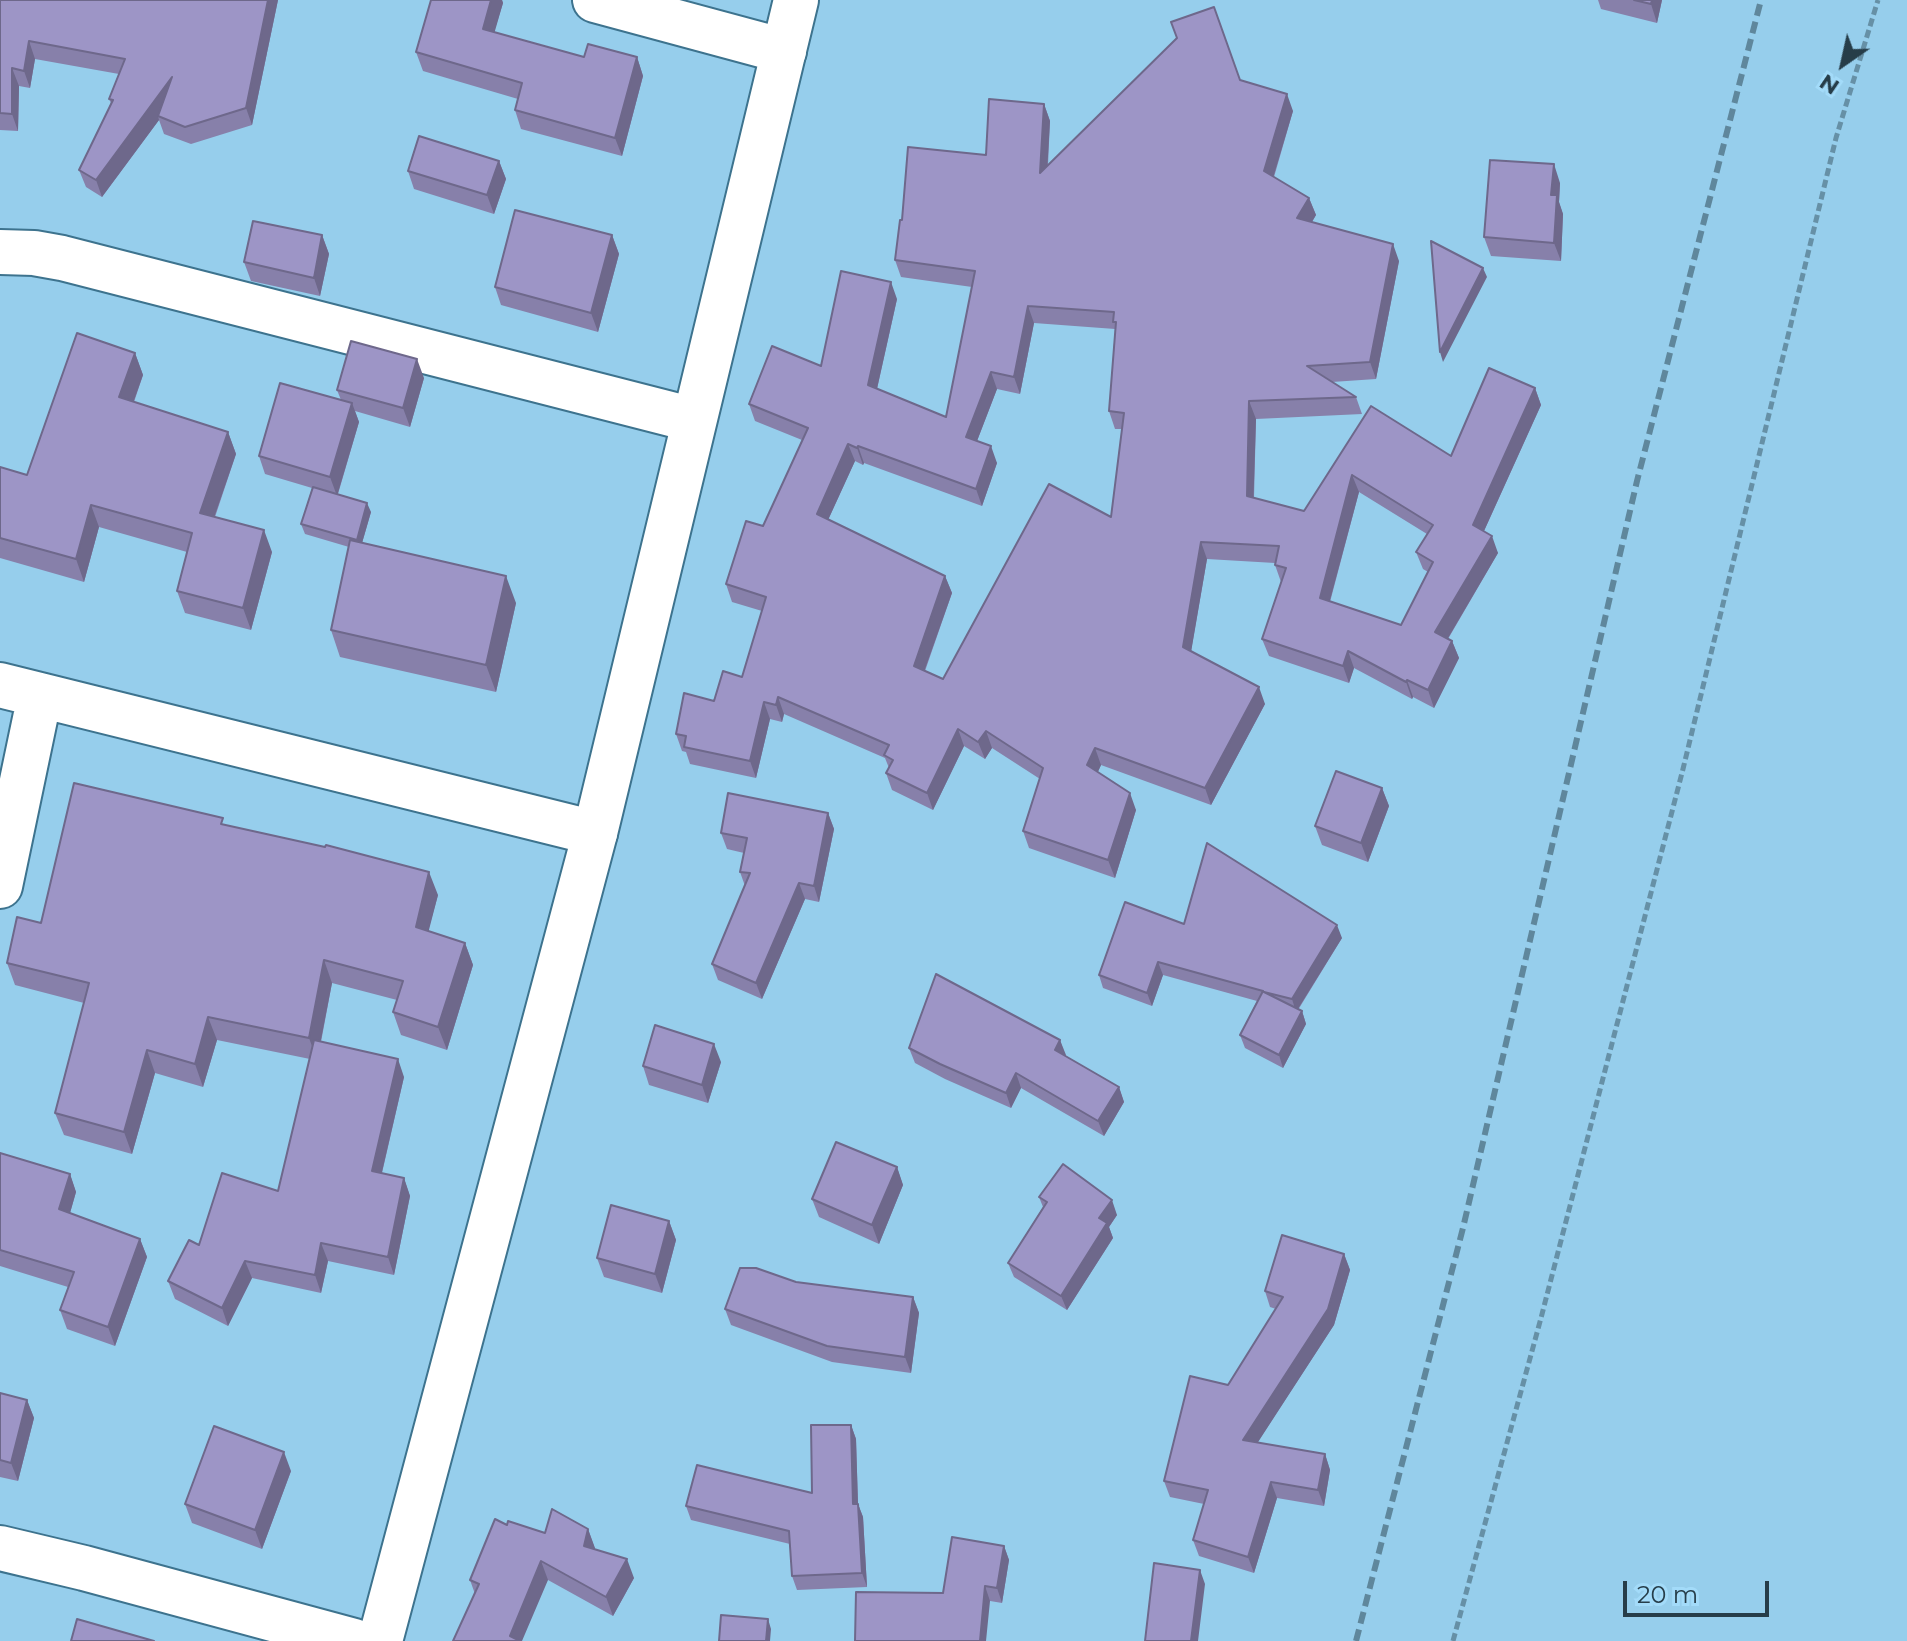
<!DOCTYPE html>
<html>
<head>
<meta charset="utf-8">
<style>
	body { margin:0 }
	#map { position:relative; width:1907px; height:1641px; overflow:hidden; background:#96ceec; font-family:Montserrat,sans-serif }
	canvas { display:block }
	.north { position:absolute; left:1803px; top:24px; width:80px; height:80px; -webkit-text-stroke:6px #a3dbf9; paint-order:stroke; rotate:214deg; font-size:22px; font-weight:700; line-height:32px; text-align:center; color:#263d49 }
	.north::after { content:''; display:block; margin:auto; width:28px; height:36px; background:#263d49; clip-path:polygon(50% 0,100% 100%,50% 72%,0 100%) }
	.scale { position:absolute; left:1623px; top:1581px; width:146px; height:36px; box-sizing:border-box; border:4px solid #263d49; border-top:0; padding-left:10px; font-size:24px; line-height:28px; white-space:nowrap; color:#263d49; -webkit-text-stroke:6px #a3dbf9; paint-order:stroke }
</style>
</head>
<body>
<div id="map">
<canvas width="1907" height="1641"></canvas>
<div class="north">N</div>
<div class="scale">20 m</div>
</div>
<script>
const g = document.querySelector('canvas').getContext('2d');
g.lineJoin = 'round';
const toPath = rows => new Path2D(rows.map(r => 'M' + r).join(''));
function stroke(path, color, width, dash) { g.strokeStyle = color; g.lineWidth = width; g.lineCap = dash ? 'butt' : 'round'; g.setLineDash(dash || []); g.stroke(path); }
function fillPath(path, color) { g.fillStyle = color; g.fill(path, 'evenodd'); }
const path = toPath([
	[1453,1641,1541,1318,1683,769,1836,138,1878,0]
]);
const minor = toPath([
	[595,0,784,51],
	[0,252,34,253,62,258,694,420],
	[0,685,595,833],
	[0,886,40,695],
	[0,1548,84,1568,354,1641]
]);
const major = toPath([
	[380,1641,595,833,796,0]
]);
const rail = toPath([
	[1356,1641,1463,1228,1637,481,1761,0]
]);
const wall = toPath([
	[0,0,278,0,252,125,191,144,164,134,159,120,102,197,86,187,79,170,111,103,109,99,119,74,35,59,30,88,19,86,18,131,0,130],
	[431,0,502,0,503,3,494,32,584,57,637,57,643,76,622,156,521,129,515,110,518,99,423,71,416,52],
	[1598,0,1662,0,1657,23,1601,9],
	[1240,80,1293,111,1274,177,1309,198,1316,215,1312,222,1399,261,1376,379,1332,382,1356,397,1362,414,1256,419,1254,498,1304,511,1371,406,1451,456,1535,388,1541,405,1484,531,1498,553,1448,639,1452,641,1459,658,1434,708,1413,697,1412,699,1354,668,1349,683,1269,656,1262,639,1281,582,1275,565,1275,563,1207,559,1191,651,1265,704,1211,805,1101,765,1098,772,1136,810,1115,878,1029,848,1023,831,1040,779,992,748,985,759,964,746,933,810,892,790,886,773,889,768,885,758,784,714,782,722,770,719,756,778,690,764,686,752,682,751,676,734,742,677,762,611,732,602,726,584,763,526,802,440,755,421,749,404,821,366,897,299,877,389,946,417,972,287,901,277,895,260,902,220,986,155,1044,104,1050,121,1048,165],
	[1034,323,1115,329,1109,411,1115,429,1122,429,1111,517,943,679,925,671,952,593,945,576,828,520,855,461,863,465,864,463,982,506,997,463,977,441,997,389,1020,394],
	[1359,492,1427,534,1416,552,1423,569,1428,572,1401,625,1330,602],
	[499,161,506,179,494,214,414,189,408,171],
	[1560,183,1559,202,1563,214,1561,261,1491,256,1484,237],
	[322,235,329,254,320,296,251,281,244,262],
	[612,235,619,254,598,332,501,305,495,287],
	[135,353,143,375,134,402,228,432,236,454,215,517,272,552,251,630,185,613,177,591,187,552,99,527,84,582,0,558,0,467,27,475],
	[424,378,410,427,355,411,359,422,338,494,371,512,362,543,516,603,496,692,340,657,331,630,349,547,305,534,301,524,312,488,265,474,259,456,341,400,337,390],
	[1382,788,1389,806,1368,862,1322,845,1315,826],
	[828,813,834,829,819,902,805,899,762,999,718,980,712,964,745,886,740,872,744,853,727,849,721,833],
	[225,825,438,895,428,931,465,943,473,965,447,1050,401,1035,393,1012,397,1000,332,983,321,1042,404,1077,382,1173,404,1178,410,1196,394,1275,328,1261,321,1293,252,1278,228,1326,175,1299,168,1281,199,1245,278,1191,310,1059,217,1040,203,1087,155,1073,132,1154,64,1135,55,1113,84,1003,15,985,7,963,41,923],
	[1184,924,1342,938,1298,1010,1302,1011,1306,1024,1283,1068,1245,1048,1240,1035,1257,1001,1163,975,1152,1006,1103,988,1099,975],
	[1060,1040,1065,1056,1119,1087,1124,1102,1104,1136,1021,1088,1011,1108,945,1079,915,1063,909,1048],
	[721,1062,708,1103,649,1085,643,1066],
	[0,1153,70,1174,76,1192,70,1213,140,1239,147,1257,115,1346,67,1329,60,1310,68,1287,0,1266],
	[897,1167,903,1185,879,1244,819,1217,812,1199],
	[1039,1197,1117,1215,1109,1227,1113,1238,1067,1310,1014,1277,1008,1263,1043,1207],
	[669,1221,676,1240,662,1293,604,1277,597,1258],
	[1344,1254,1350,1270,1334,1325,1257,1443,1325,1454,1330,1470,1324,1506,1277,1498,1254,1573,1199,1556,1193,1540,1204,1504,1170,1497,1164,1481,1228,1385,1276,1309,1270,1307,1265,1291],
	[796,1282,913,1297,919,1313,911,1373,832,1362,731,1325,725,1309],
	[0,1393,27,1400,34,1418,18,1481,0,1477],
	[851,1425,856,1439,858,1504,863,1517,867,1587,797,1590,792,1576,790,1544,691,1520,686,1506,812,1493],
	[291,1471,262,1549,192,1523,185,1504],
	[588,1529,595,1549,634,1578,613,1616,548,1580,475,1594,470,1580,545,1533],
	[1004,1546,1009,1560,1002,1603,943,1593]
]);
const shadedWall = toPath([
	[268,0,278,0,252,125,246,108],
	[491,0,502,0,503,3,490,48,483,29],
	[1652,0,1662,0,1657,23,1651,4],
	[29,41,35,59,30,88,24,71],
	[637,57,643,76,622,156,615,138],
	[12,68,19,86,18,131,12,114],
	[172,77,158,116,159,120,102,197,96,180],
	[1287,94,1293,111,1270,188,1264,171],
	[1044,104,1050,121,1046,190,1040,173],
	[499,161,506,179,494,214,487,195],
	[1554,164,1560,183,1559,202,1563,214,1561,261,1554,243,1551,195],
	[1309,198,1316,215,1304,235,1297,218],
	[322,235,329,254,320,296,314,278],
	[612,235,619,254,598,332,591,313],
	[1393,244,1399,261,1376,379,1370,362],
	[1483,268,1487,277,1443,362,1440,352],
	[891,282,897,299,874,402,868,385],
	[1028,306,1034,323,1020,394,1014,377],
	[135,353,143,375,127,420,119,397],
	[417,359,424,378,410,427,403,408],
	[991,372,997,389,972,454,966,437],
	[1535,388,1541,405,1479,542,1473,525],
	[1249,401,1256,419,1253,513,1247,496],
	[352,403,359,422,337,496,330,477],
	[228,432,236,454,208,535,200,513],
	[848,444,855,461,823,531,817,514],
	[858,446,864,463,863,465,857,448],
	[991,446,997,463,982,506,976,489],
	[1352,475,1359,492,1326,615,1320,598],
	[367,503,371,512,360,550,357,540],
	[91,505,99,527,84,582,76,559],
	[264,530,272,552,251,630,243,608],
	[1492,536,1498,553,1441,650,1435,632],
	[1201,542,1207,559,1189,664,1183,647],
	[506,576,516,603,496,692,486,665],
	[945,576,952,593,920,683,914,666],
	[1452,641,1459,658,1434,708,1428,690],
	[1348,651,1354,668,1349,683,1343,666],
	[1407,680,1413,697,1412,699,1406,682],
	[1259,687,1265,704,1211,805,1205,788],
	[778,697,784,714,782,722,776,705],
	[764,702,770,719,756,778,750,761],
	[958,729,964,746,933,810,927,793],
	[986,731,992,748,985,759,978,742],
	[1095,748,1101,765,1093,782,1087,765],
	[1382,788,1389,806,1368,862,1361,843],
	[1130,793,1136,810,1115,878,1108,860],
	[828,813,834,829,819,902,814,886],
	[429,872,438,895,424,949,416,927],
	[799,883,805,899,762,999,756,983],
	[1337,925,1342,938,1296,1012,1292,999],
	[465,943,473,965,447,1050,438,1027],
	[324,960,332,983,317,1060,309,1038],
	[1158,962,1163,975,1152,1006,1147,993],
	[1302,1011,1306,1024,1283,1068,1279,1055],
	[208,1017,217,1040,203,1087,195,1064],
	[1060,1040,1066,1055,1060,1065,1055,1050],
	[714,1044,721,1062,708,1103,702,1085],
	[147,1050,155,1073,132,1154,124,1132],
	[398,1059,404,1077,378,1189,372,1171],
	[1016,1073,1021,1088,1011,1108,1006,1093],
	[1119,1087,1124,1102,1104,1136,1098,1121],
	[897,1167,903,1185,879,1244,872,1225],
	[70,1174,76,1192,66,1227,59,1209],
	[404,1178,410,1196,394,1275,388,1257],
	[1112,1200,1117,1215,1109,1227,1113,1238,1067,1310,1061,1296,1099,1218],
	[669,1221,676,1240,662,1293,655,1274],
	[140,1239,147,1257,115,1346,108,1327],
	[321,1243,328,1261,321,1293,315,1275],
	[1344,1254,1350,1270,1334,1325,1249,1456,1243,1440],
	[245,1261,252,1278,228,1326,222,1308],
	[913,1297,919,1313,911,1373,905,1357],
	[27,1400,34,1418,18,1481,11,1463],
	[851,1425,856,1439,858,1504,863,1517,867,1587,862,1573,853,1504],
	[284,1452,291,1471,262,1549,255,1530],
	[1325,1454,1330,1470,1324,1506,1318,1490],
	[1271,1482,1277,1498,1254,1573,1248,1557],
	[588,1529,595,1548,591,1564,584,1546],
	[1004,1546,1009,1560,1002,1603,997,1588],
	[627,1559,634,1578,613,1616,606,1597],
	[541,1561,548,1580,522,1641,512,1641,510,1636],
	[1200,1570,1205,1584,1198,1641,1191,1641],
	[985,1586,990,1601,986,1641,980,1641],
	[768,1619,771,1629,770,1641,766,1641]
]);
const building = toPath([
	[0,0,268,0,246,108,185,127,158,116,172,77,96,180,79,170,113,100,109,99,125,59,29,41,24,71,12,68,12,114,0,113,0,0],
	[431,0,491,0,483,29,584,57,588,44,637,57,615,138,515,110,522,83,416,52,431,0],
	[1634,0,1652,0,1651,4,1634,0],
	[1214,7,1240,80,1287,94,1264,171,1309,198,1297,218,1393,244,1370,362,1307,366,1356,397,1249,401,1247,496,1304,511,1371,406,1451,456,1489,368,1535,388,1473,525,1492,536,1435,632,1452,641,1428,690,1407,680,1406,682,1348,651,1343,666,1262,639,1286,568,1275,565,1279,546,1201,542,1183,647,1259,687,1205,788,1095,748,1087,765,1130,793,1108,860,1023,831,1043,768,986,731,978,742,958,729,927,793,886,773,893,760,884,755,889,745,778,697,776,705,764,702,750,761,684,747,686,736,676,734,684,693,714,701,723,671,742,677,766,597,726,584,746,521,763,526,808,428,749,404,772,346,821,366,841,271,891,282,868,385,946,417,975,271,895,260,900,220,902,220,908,147,986,155,989,99,1044,104,1040,173,1177,38,1171,22,1214,7],
	[1028,306,1114,312,1113,322,1116,322,1109,411,1124,413,1111,517,1049,484,943,679,914,666,945,576,817,514,848,444,857,448,858,446,976,489,991,446,966,437,991,372,1014,377,1028,306],
	[1352,475,1433,525,1416,552,1433,562,1401,625,1320,598,1352,475],
	[419,136,499,161,487,195,408,171,419,136],
	[1490,160,1554,164,1551,195,1557,195,1554,243,1484,237,1490,160],
	[515,210,612,235,591,313,495,287,515,210],
	[253,221,322,235,314,278,244,262,253,221],
	[1431,241,1483,268,1440,352,1431,241],
	[77,333,135,353,119,397,228,432,200,513,264,530,243,608,177,591,192,533,91,505,76,559,0,538,0,467,27,475,77,333],
	[351,341,417,359,403,408,337,390,351,341],
	[280,383,352,403,330,477,259,456,280,383],
	[313,487,367,503,357,540,301,524,313,487],
	[350,540,506,576,486,665,331,630,350,540],
	[1336,771,1382,788,1361,843,1315,826,1336,771],
	[74,783,223,818,221,824,325,847,326,845,429,872,416,927,465,943,438,1027,393,1012,403,981,324,960,309,1038,208,1017,195,1064,147,1050,124,1132,55,1113,89,983,7,963,17,917,41,923,74,783],
	[728,793,828,813,814,886,799,883,756,983,712,964,750,873,740,872,747,838,721,833,728,793],
	[1207,843,1337,925,1292,999,1264,992,1302,1011,1279,1055,1240,1035,1263,991,1158,962,1147,993,1099,975,1125,902,1184,924,1207,843],
	[936,974,1060,1040,1055,1050,1119,1087,1098,1121,1016,1073,1006,1093,940,1064,909,1048,936,974],
	[655,1025,714,1044,702,1085,643,1066,655,1025],
	[314,1040,398,1059,372,1171,404,1178,388,1257,321,1243,315,1275,245,1261,222,1308,168,1281,189,1240,199,1245,222,1173,278,1191,314,1040],
	[836,1142,897,1167,872,1225,812,1199,836,1142],
	[0,1153,70,1174,59,1209,140,1239,108,1327,60,1310,74,1272,0,1250,0,1153],
	[1063,1164,1112,1200,1099,1218,1107,1223,1061,1296,1008,1263,1047,1202,1039,1197,1063,1164],
	[611,1205,669,1221,655,1274,597,1258,611,1205],
	[1282,1235,1344,1254,1328,1309,1243,1440,1325,1454,1318,1490,1271,1482,1248,1557,1193,1540,1208,1490,1164,1481,1190,1376,1228,1385,1283,1297,1265,1291,1282,1235],
	[740,1268,756,1268,796,1282,913,1297,905,1357,827,1346,725,1309,740,1268],
	[0,1393,27,1400,11,1463,0,1460,0,1393],
	[811,1425,851,1425,853,1504,858,1504,862,1573,792,1576,789,1531,686,1506,697,1465,812,1493,811,1425],
	[214,1426,284,1452,255,1530,185,1504,214,1426],
	[552,1509,588,1529,584,1546,627,1559,606,1597,541,1561,510,1636,520,1641,453,1641,479,1584,470,1580,495,1519,507,1525,508,1521,545,1533,552,1509],
	[952,1537,1004,1546,997,1588,985,1586,980,1641,855,1641,856,1592,943,1593,952,1537],
	[1154,1563,1200,1570,1191,1641,1145,1641,1154,1563],
	[721,1615,768,1619,766,1641,719,1641,721,1615],
	[77,1619,154,1641,71,1641,77,1619]
]);
stroke(minor, '#3d738e', 48);
stroke(major, '#3d738e', 48);
stroke(path, '#6690a6', 5, [8, 4]);
stroke(minor, '#fff', 44);
stroke(major, '#fff', 44);
stroke(rail, '#5f879c', 6, [12, 6]);
fillPath(wall, '#8780aa');
fillPath(shadedWall, '#6e688b');
fillPath(building, '#9d95c6');
stroke(building, '#6e688b', 2);
</script>
</body>
</html>
